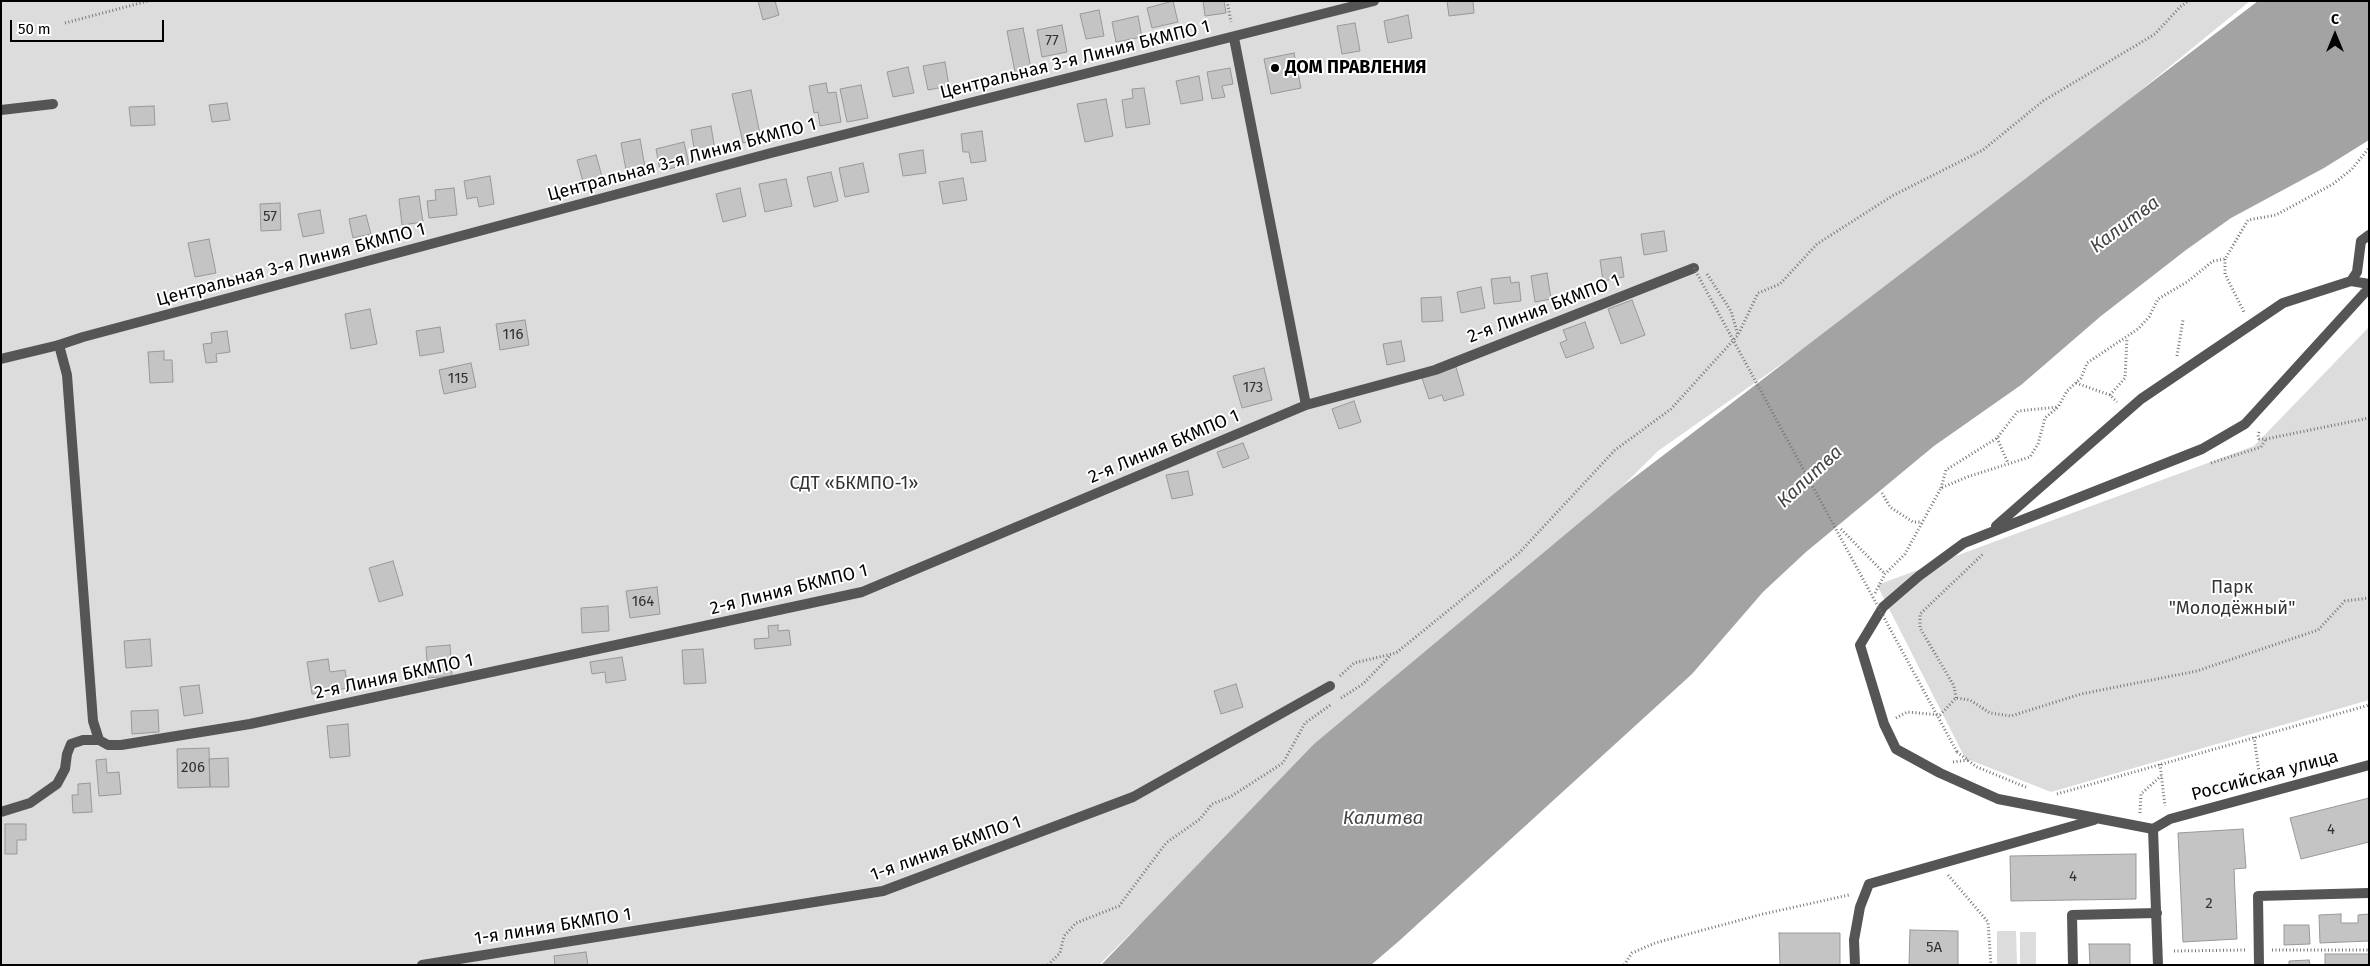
<!DOCTYPE html>
<html>
<head>
<meta charset="utf-8">
<style>
	body { margin:0 }
	#map { position:relative; width:2370px; height:966px; overflow:hidden; background:#fff; font-family:"Fira Sans",sans-serif }
	canvas { display:block }
	.frame { position:absolute; inset:0; border:2px solid #000; pointer-events:none }
	.north { position:absolute; left:2310px; top:10px; width:50px; height:50px; -webkit-text-stroke:4px #fff; paint-order:stroke; rotate:0deg; font-size:14px; font-weight:700; line-height:20px; text-align:center; color:#000 }
	.north::after { content:''; display:block; margin:auto; width:18px; height:22px; background:#000; clip-path:polygon(50% 0,100% 100%,50% 72%,0 100%) }
	.scale { position:absolute; left:10px; top:20px; width:154px; height:22px; box-sizing:border-box; border:2px solid #000; border-top:0; padding-left:6px; font-size:15px; line-height:18px; white-space:nowrap; color:#000; -webkit-text-stroke:4px #fff; paint-order:stroke }
</style>
</head>
<body>
<div id="map">
<canvas width="2370" height="966"></canvas>
<div class="frame"></div>
<div class="north">С</div>
<div class="scale">50 m</div>
</div>
<script>
const g = document.querySelector('canvas').getContext('2d');
g.lineJoin = 'round';
function fillPath(path, color) { g.fillStyle = color; g.fill(path, 'evenodd'); }
const toPath = rows => new Path2D(rows.map(r => 'M' + r).join(''));
function stroke(path, color, width, dash) { g.strokeStyle = color; g.lineWidth = width; g.lineCap = dash ? 'butt' : 'round'; g.setLineDash(dash || []); g.stroke(path); }
function label(font, color, halo, rows, align = 'center') {
  g.font = font + ' "Fira Sans",sans-serif'; g.lineWidth = 4; g.setLineDash([]); g.textBaseline = 'middle'; g.strokeStyle = halo; g.fillStyle = color; for (const [text, x, y, turn = 0] of rows) {
    g.save(); g.translate(x, y); g.rotate((+turn || 0) * Math.PI / 180); g.textAlign = isNaN(turn) ? turn : align; if (halo) g.strokeText(text, 0, 0); g.fillText(text, 0, 0); g.restore();
  }
}
const green = toPath([
	[1,1,2250,1,1955,242,1658,451,1528,580,1134,930,1099,965,1,965],
	[2369,327,2369,700,2051,792,1965,758,1877,585,2254,446],
	[2016,931,2017,965,1997,965,1997,931],
	[2020,932,2036,932,2036,965,2020,965]
]);
const water = toPath([
	[2258,1,2369,1,2369,140,2324,168,2231,218,2186,250,2101,316,2021,385,1934,446,1806,552,1763,592,1692,674,1399,941,1371,965,1101,965,1314,744,1627,483]
]);
const building = toPath([
	[758,1,775,1,779,15,763,20,758,1],
	[1173,1,1178,22,1152,28,1147,8,1173,1],
	[1203,1,1224,1,1226,13,1205,16,1203,1],
	[1447,1,1473,1,1474,13,1449,16,1447,1],
	[1099,10,1104,36,1086,39,1080,14,1099,10],
	[1408,15,1412,38,1388,43,1384,21,1408,15],
	[1138,16,1142,37,1116,42,1112,22,1138,16],
	[1355,23,1360,51,1342,54,1337,26,1355,23],
	[1062,25,1067,52,1042,57,1037,30,1062,25],
	[1023,28,1032,74,1016,77,1007,31,1023,28],
	[1294,53,1301,88,1271,94,1264,59,1294,53],
	[945,62,949,86,928,90,923,66,945,62],
	[908,67,914,93,893,97,887,72,908,67],
	[1230,68,1233,84,1222,86,1225,97,1212,99,1207,72,1230,68],
	[1199,76,1203,100,1181,104,1176,81,1199,76],
	[826,83,828,93,836,92,841,122,820,126,818,112,814,113,809,86,826,83],
	[861,85,868,118,847,122,840,89,861,85],
	[1144,88,1150,124,1126,128,1122,100,1133,98,1132,89,1144,88],
	[751,90,761,139,743,143,732,94,751,90],
	[1106,99,1113,136,1085,142,1077,104,1106,99],
	[227,103,230,120,212,122,209,105,227,103],
	[154,106,155,125,131,126,129,107,154,106],
	[711,126,715,150,695,153,691,130,711,126],
	[982,131,986,161,971,163,969,152,963,152,961,134,982,131],
	[640,139,645,167,626,170,621,143,640,139],
	[684,142,689,164,660,171,656,149,684,142],
	[923,150,926,173,903,176,899,154,923,150],
	[596,155,603,180,584,185,577,160,596,155],
	[863,163,869,192,845,197,839,168,863,163],
	[831,172,838,201,814,207,807,177,831,172],
	[490,176,494,204,479,207,477,197,467,199,464,181,490,176],
	[963,178,967,200,943,204,939,182,963,178],
	[786,179,792,206,765,212,759,184,786,179],
	[454,188,457,215,429,218,427,201,436,200,435,190,454,188],
	[740,188,746,216,723,222,716,194,740,188],
	[419,196,423,222,402,225,399,199,419,196],
	[280,203,281,230,261,231,260,204,280,203],
	[320,210,324,233,303,237,298,214,320,210],
	[366,215,371,234,353,238,349,219,366,215],
	[1664,231,1667,251,1644,255,1641,234,1664,231],
	[209,239,216,273,195,277,188,243,209,239],
	[1621,257,1624,277,1603,281,1600,260,1621,257],
	[1547,273,1551,299,1535,302,1531,276,1547,273],
	[1510,277,1511,283,1519,282,1521,301,1494,304,1491,279,1510,277],
	[1481,287,1485,308,1461,313,1457,292,1481,287],
	[1441,297,1443,321,1422,322,1421,298,1441,297],
	[1632,300,1645,335,1621,344,1608,309,1632,300],
	[370,309,377,344,351,349,345,314,370,309],
	[525,320,529,345,500,350,496,324,525,320],
	[1585,322,1594,348,1566,358,1560,343,1567,340,1563,330,1585,322],
	[440,327,444,352,420,356,416,331,440,327],
	[227,331,230,352,216,354,217,362,206,363,203,344,212,343,211,333,227,331],
	[1401,341,1405,361,1387,365,1383,344,1401,341],
	[164,351,164,360,172,360,173,382,150,383,148,352,164,351],
	[471,363,476,387,444,394,439,370,471,363],
	[1456,367,1464,395,1444,401,1442,395,1429,399,1422,378,1456,367],
	[1264,368,1272,400,1242,408,1233,376,1264,368],
	[1354,401,1361,422,1339,429,1332,409,1354,401],
	[1243,443,1249,458,1223,468,1217,452,1243,443],
	[1188,471,1193,495,1172,499,1166,475,1188,471],
	[393,561,403,595,379,602,369,568,393,561],
	[657,587,660,614,630,618,626,591,657,587],
	[608,606,609,631,582,633,581,608,608,606],
	[778,625,778,631,789,630,791,645,755,649,754,639,769,638,768,626,778,625],
	[150,639,152,666,126,668,124,641,150,639],
	[450,645,452,676,428,678,426,647,450,645],
	[703,649,706,683,684,684,682,650,703,649],
	[622,657,626,680,606,683,605,672,592,674,590,662,622,657],
	[328,659,330,672,345,670,348,688,312,694,307,662,328,659],
	[1236,684,1243,707,1221,714,1214,691,1236,684],
	[199,685,203,713,184,716,180,687,199,685],
	[158,710,159,732,132,734,131,711,158,710],
	[348,724,350,756,330,758,327,726,348,724],
	[209,748,210,787,178,788,177,749,209,748],
	[228,758,229,787,210,787,209,759,228,758],
	[106,759,107,773,119,772,121,794,99,796,96,760,106,759],
	[90,783,92,812,73,813,72,795,78,795,78,784,90,783],
	[2369,798,2369,842,2301,859,2290,818,2369,798],
	[5,824,26,824,26,840,17,840,17,854,5,854,5,824],
	[2243,829,2246,868,2234,869,2237,939,2183,942,2178,833,2243,829],
	[2136,854,2136,899,2011,901,2010,856,2136,854],
	[2341,914,2341,923,2358,923,2358,915,2369,914,2369,941,2320,943,2319,915,2341,914],
	[2284,925,2309,925,2310,944,2284,945,2284,925],
	[1910,930,1958,931,1958,965,1909,965,1910,930],
	[1779,933,1840,933,1840,965,1780,965,1779,933],
	[2089,944,2130,944,2130,965,2090,965,2089,944],
	[586,952,588,965,555,965,554,956,586,952],
	[2325,954,2369,954,2369,965,2325,965,2325,954],
	[2309,960,2310,965,2289,965,2289,961,2309,960]
]);
const path = toPath([
	[1227,1,1231,22],
	[65,23,148,1],
	[2225,259,2225,274,2244,312],
	[1707,274,1731,311,1738,335],
	[2177,356,2183,320],
	[2076,383,2110,395,2117,402],
	[2110,395,2125,378,2127,338],
	[2259,432,2258,435,2259,439,2266,439,2369,418],
	[1997,438,2008,463],
	[2211,463,2261,447,2266,439],
	[1941,488,1946,470,1997,438,2018,411,2058,407],
	[1882,493,1890,507,1913,522,1922,522],
	[1841,529,1885,574],
	[1875,593,1885,574,1905,554,1941,488,1967,477,2030,457,2038,444,2045,418,2058,407,2067,391,2081,378,2087,363,2138,329,2149,317,2158,299,2187,282,2213,261,2225,259,2248,220,2276,215,2333,184,2352,169,2369,148],
	[1340,676,1354,663,1396,653,1519,553,1615,450,1671,409,1738,335,1758,293,1780,284,1817,244,1892,196,1983,150,2043,101,2155,34,2180,7,2188,1],
	[1341,698,1363,684,1391,655],
	[1956,698,1954,686,1920,628,1920,614,1984,553],
	[1896,718,1907,712,1940,715,1956,698,1970,700,1990,713,2011,716,2081,694,2197,671,2318,630,2345,601,2369,598],
	[2254,737,2260,779],
	[1957,752,1977,767,2028,788],
	[1953,762,1969,760],
	[2160,764,2165,806],
	[2057,794,2369,705],
	[2140,813,2141,794,2161,776],
	[1948,875,1988,922,1991,965],
	[2272,950,2369,950],
	[2174,951,2246,950],
	[1048,965,1060,953,1064,936,1076,923,1119,906,1166,843,1200,819,1212,804,1230,797,1283,763,1305,723,1332,704],
	[1624,965,1632,953,1655,943,1763,914,1849,895]
]);
const service = toPath([
	[1234,38,1306,405],
	[1,110,53,104],
	[2351,281,2357,272,2361,241,2369,235],
	[59,345,67,375,93,721,99,740],
	[1996,526,2141,399,2283,303,2351,281,2369,284],
	[1,812,30,803,57,784,65,769,67,754,71,744,83,740,99,740,108,745,121,745,250,724,862,592,1306,405,1435,370,1694,268],
	[2153,829,1998,799,1940,773,1896,749,1884,724,1860,645,1883,607,1919,576,1964,543,2202,449,2245,424,2369,288],
	[422,965,883,891,1133,797,1330,686],
	[1855,965,1854,940,1860,907,1869,884,2094,820],
	[2073,965,2072,915,2157,913],
	[2259,965,2258,896,2369,893]
]);
const minor = toPath([
	[1,359,59,345,83,337,771,153,1374,1]
]);
const tertiary = toPath([
	[2158,965,2153,829,2170,819,2369,765]
]);
const pathBridge = toPath([
	[1694,268,1957,752]
]);
const markers = [
	[1275,68,5,"#000"]
];
const numberNames = [
	["77",1052,41],
	["57",270,217],
	["116",513,335],
	["115",458,379],
	["173",1253,388],
	["164",643,602],
	["206",193,768],
	["4",2331,830],
	["4",2073,877],
	["2",2209,904],
	["5А",1934,948]
];
const streetNames = [
	["Центральная 3-я Линия БКМПО 1",1075,60,-14],
	["Центральная 3-я Линия БКМПО 1",682,160,-15],
	["Центральная 3-я Линия БКМПО 1",291,265,-15],
	["2-я Линия БКМПО 1",1544,309,-21],
	["2-я Линия БКМПО 1",1164,447,-23],
	["2-я Линия БКМПО 1",789,590,-14],
	["2-я Линия БКМПО 1",394,677,-12],
	["Российская улица",2265,776,-15],
	["1-я линия БКМПО 1",946,849,-20],
	["1-я линия БКМПО 1",553,927,-9]
];
const poiNames = [
	["ДОМ ПРАВЛЕНИЯ",1285,68]
];
const parkNames = [
	["СДТ «БКМПО-1»",854,484],
	["Парк",2232,588],
	["\"Молодёжный\"",2232,609]
];
const waterNames = [
	["Калитва",2125,225,-37],
	["Калитва",1810,477,-43],
	["Калитва",1383,819]
];
fillPath(green, '#dcdcdc');
fillPath(water, '#a3a3a3');
fillPath(building, '#c4c4c4');
stroke(building, '#999', 1);
stroke(path, '#777', 3, [1, 2.5]);
stroke(service, '#555', 10);
stroke(minor, '#555', 10);
stroke(tertiary, '#555', 10);
stroke(pathBridge, '#777', 3, [1, 2.5]);
for (const [x, y, r, color] of markers) { const dot = new Path2D(); dot.arc(x, y, r, 0, 2 * Math.PI); g.fillStyle = color; g.fill(dot); stroke(dot, '#fff', 2); }
label('15px', '#313131', null, numberNames);
label('18px', '#000', '#fff', streetNames);
label('bold 18px', '#000', '#fff', poiNames, 'left');
label('18px', '#333', '#fff', parkNames);
label('italic 19px', '#444', '#fff', waterNames);
</script>
</body>
</html>
